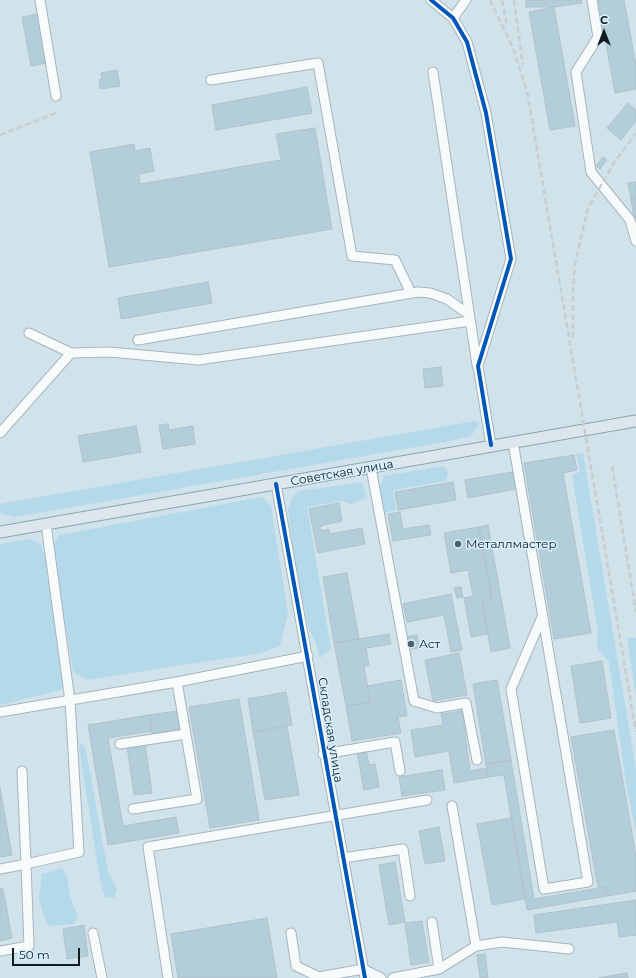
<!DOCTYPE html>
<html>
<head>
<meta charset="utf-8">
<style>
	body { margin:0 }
	#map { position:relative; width:636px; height:978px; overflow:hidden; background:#d0e2ea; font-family:Montserrat,sans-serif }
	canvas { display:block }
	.north { position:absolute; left:584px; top:12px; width:40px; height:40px; -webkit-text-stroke:3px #d8f1fe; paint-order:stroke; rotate:0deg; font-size:11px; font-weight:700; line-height:16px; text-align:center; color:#111c22 }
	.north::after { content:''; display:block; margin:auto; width:14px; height:18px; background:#111c22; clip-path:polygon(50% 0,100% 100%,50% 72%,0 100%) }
	.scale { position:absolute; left:12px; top:948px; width:68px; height:18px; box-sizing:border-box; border:2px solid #111c22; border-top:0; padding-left:5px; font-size:12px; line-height:14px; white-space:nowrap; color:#111c22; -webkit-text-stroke:3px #d8f1fe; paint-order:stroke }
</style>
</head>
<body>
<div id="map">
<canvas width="636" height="978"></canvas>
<div class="north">С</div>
<div class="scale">50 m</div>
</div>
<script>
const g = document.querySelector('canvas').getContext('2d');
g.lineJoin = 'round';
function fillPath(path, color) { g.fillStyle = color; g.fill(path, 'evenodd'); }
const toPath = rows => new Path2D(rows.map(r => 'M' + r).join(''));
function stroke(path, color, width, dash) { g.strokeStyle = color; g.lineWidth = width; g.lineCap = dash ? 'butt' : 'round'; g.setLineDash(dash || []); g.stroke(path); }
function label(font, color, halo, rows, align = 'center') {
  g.font = font + ' Montserrat,sans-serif'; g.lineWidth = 3; g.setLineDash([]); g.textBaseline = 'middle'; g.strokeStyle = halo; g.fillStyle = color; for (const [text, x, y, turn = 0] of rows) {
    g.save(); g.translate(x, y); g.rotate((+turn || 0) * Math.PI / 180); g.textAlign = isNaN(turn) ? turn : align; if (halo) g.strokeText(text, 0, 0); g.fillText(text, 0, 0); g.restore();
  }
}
const green = toPath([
	[475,421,480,423,471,436,450,441,50,511,14,517,0,513,0,504],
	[583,453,636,770,636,831,627,789,609,662,597,648,597,635,598,631,572,475,580,472,576,454],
	[444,466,448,473,446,481,393,490,396,510,386,512,385,518,381,512,379,493,384,476],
	[362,482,367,498,351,504,342,501,307,507,331,649,320,658,316,643,309,630,295,563,288,510,293,496,299,491],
	[262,497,271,506,288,614,280,646,261,653,86,680,73,671,53,547,59,535],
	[31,539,42,546,43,553,46,555,64,683,61,690,0,705,0,544],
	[627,638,636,638,636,694,634,684],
	[82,743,86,751,108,872,117,889,114,898,105,897,100,880,79,747],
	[62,868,67,875,70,896,78,917,74,924,49,926,44,917,39,899,42,874]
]);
const building = toPath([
	[526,0,581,0,582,3,554,7,526,7,526,0],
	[598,0,624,0,636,65,636,89,615,93,598,0],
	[554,7,575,126,550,130,529,12,554,7],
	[38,14,47,63,31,66,22,17,38,14],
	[117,70,120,86,100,89,99,80,102,79,101,73,117,70],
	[307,87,312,113,216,130,212,105,307,87],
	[628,103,636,110,636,121,621,140,607,128,628,103],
	[315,128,332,229,109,267,90,152,134,144,135,151,150,148,154,171,139,174,140,184,281,160,276,134,315,128],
	[603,157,607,160,600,169,596,166,603,157],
	[636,182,636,199,631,199,628,183,636,182],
	[631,199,636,199,636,219,634,219,631,199],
	[208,282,212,303,121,319,118,298,208,282],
	[441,367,443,386,425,388,423,369,441,367],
	[168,424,169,430,193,426,195,444,163,449,159,425,168,424],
	[136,426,141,452,83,462,78,436,136,426],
	[574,455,577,470,563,473,591,633,554,639,524,463,574,455],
	[513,472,516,489,468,498,465,480,513,472],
	[453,482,456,500,398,510,395,492,453,482],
	[339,503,342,521,320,526,321,531,329,529,330,534,362,528,365,544,318,553,309,509,339,503],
	[400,512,403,529,429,525,431,535,393,541,388,514,400,512],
	[488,525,510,648,491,652,482,601,492,599,479,527,488,525],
	[479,527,492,599,482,601,488,634,471,637,464,598,473,596,468,570,451,573,444,533,479,527],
	[347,573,359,639,334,643,323,577,347,573],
	[461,587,463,597,457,598,454,588,461,587],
	[451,594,462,650,451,652,444,615,407,622,403,604,451,594],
	[389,634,391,644,366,648,369,665,364,666,370,702,346,706,334,643,389,634],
	[417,635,419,648,408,650,406,637,417,635],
	[459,653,467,695,433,701,425,660,459,653],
	[602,661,611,718,580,723,571,666,602,661],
	[401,680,407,716,398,717,401,733,352,741,346,706,370,702,367,686,401,680],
	[497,680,511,760,486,764,473,684,497,680],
	[286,692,292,725,253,732,248,699,286,692],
	[239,699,259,820,210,828,189,707,239,699],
	[178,711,181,729,152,734,149,715,178,711],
	[462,711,470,771,487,768,488,777,454,783,449,751,415,757,411,730,443,725,441,714,462,711],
	[149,715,152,731,108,738,123,826,176,817,179,833,108,845,88,725,149,715],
	[287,726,299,795,265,800,253,732,287,726],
	[614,730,636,856,636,891,607,896,605,887,598,888,571,737,614,730],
	[145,744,152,793,134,795,127,746,145,744],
	[366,750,369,765,375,764,379,787,364,790,357,752,366,750],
	[511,760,534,899,605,887,607,896,527,910,504,775,488,777,486,764,511,760],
	[442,770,445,790,402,796,399,777,442,770],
	[0,788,12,855,0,857,0,788],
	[512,818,525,899,492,905,477,824,512,818],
	[439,827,445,861,425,864,419,831,439,827],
	[395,862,405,922,389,925,379,865,395,862],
	[0,889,3,889,12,938,0,941,0,889],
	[636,900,636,935,619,937,617,922,536,933,534,915,636,900],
	[267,918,277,978,178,978,171,934,267,918],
	[422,921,429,962,411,965,405,923,422,921],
	[84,925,88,956,67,959,63,929,84,925],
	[485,954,488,978,480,978,477,955,485,954],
	[627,973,628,978,598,978,627,973]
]);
const minor = toPath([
	[40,0,56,96],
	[431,0,453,18,467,42,486,113,511,259,478,366,491,445],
	[592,0,598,37,576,72,591,172,630,220,636,241],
	[453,18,466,0],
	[433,72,477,365],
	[211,80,318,63,352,256,395,260,411,293],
	[29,333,71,353,109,352,198,360,470,321],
	[138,340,418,292,430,293,447,299,468,314],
	[0,433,71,353],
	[513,442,588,882,544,889,511,689,542,617],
	[371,468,414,701,437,708,466,703,477,760],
	[276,484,365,978],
	[0,712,177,682,308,656],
	[120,744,186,734],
	[323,754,395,742,400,771],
	[22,771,26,864,79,852,70,701,46,524],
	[133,809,197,799,177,682],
	[343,858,403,849,410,896],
	[0,869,26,864,29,946,0,951],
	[432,922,439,969],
	[93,933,102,978],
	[291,933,296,966,319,977,363,969,381,978],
	[476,946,502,942,569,949],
	[168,978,148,847,427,800],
	[393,978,439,969,476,946,452,806]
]);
const major = toPath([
	[0,532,636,421]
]);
const rail = toPath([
	[490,0,513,48,527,91,636,732],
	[502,0,507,25],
	[514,0,523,65],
	[0,135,56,113],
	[573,338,573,290,575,264,588,208,614,163,636,133],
	[612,466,636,612]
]);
const cycleway = toPath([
	[431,0,453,18,467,42,486,113,511,259,478,366,491,445],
	[276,484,365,978]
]);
const markers = [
	[458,544,4,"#546168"],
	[411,644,4,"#546168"]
];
const streetNames = [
	["Советская улица",342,473,-10],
	["Складская улица",330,730,81]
];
const poiNames = [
	["Металлмастер",466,544],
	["Аст",419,644]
];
fillPath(green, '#b3d9eb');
fillPath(building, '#b3cedb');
stroke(building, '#b3c1c8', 1);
stroke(minor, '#a7b4bb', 11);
stroke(major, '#8ca4af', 13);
stroke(minor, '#f8fbfc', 9);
stroke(major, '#dce7ed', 11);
stroke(rail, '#c8ced0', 2.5, [6, 3]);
stroke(cycleway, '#0057b8', 4);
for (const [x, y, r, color] of markers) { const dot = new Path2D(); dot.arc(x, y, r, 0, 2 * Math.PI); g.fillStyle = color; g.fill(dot); stroke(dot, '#d8f1fe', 1.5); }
label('12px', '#111c22', '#d8f1fe', streetNames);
label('12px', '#111c22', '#d8f1fe', poiNames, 'left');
</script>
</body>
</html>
